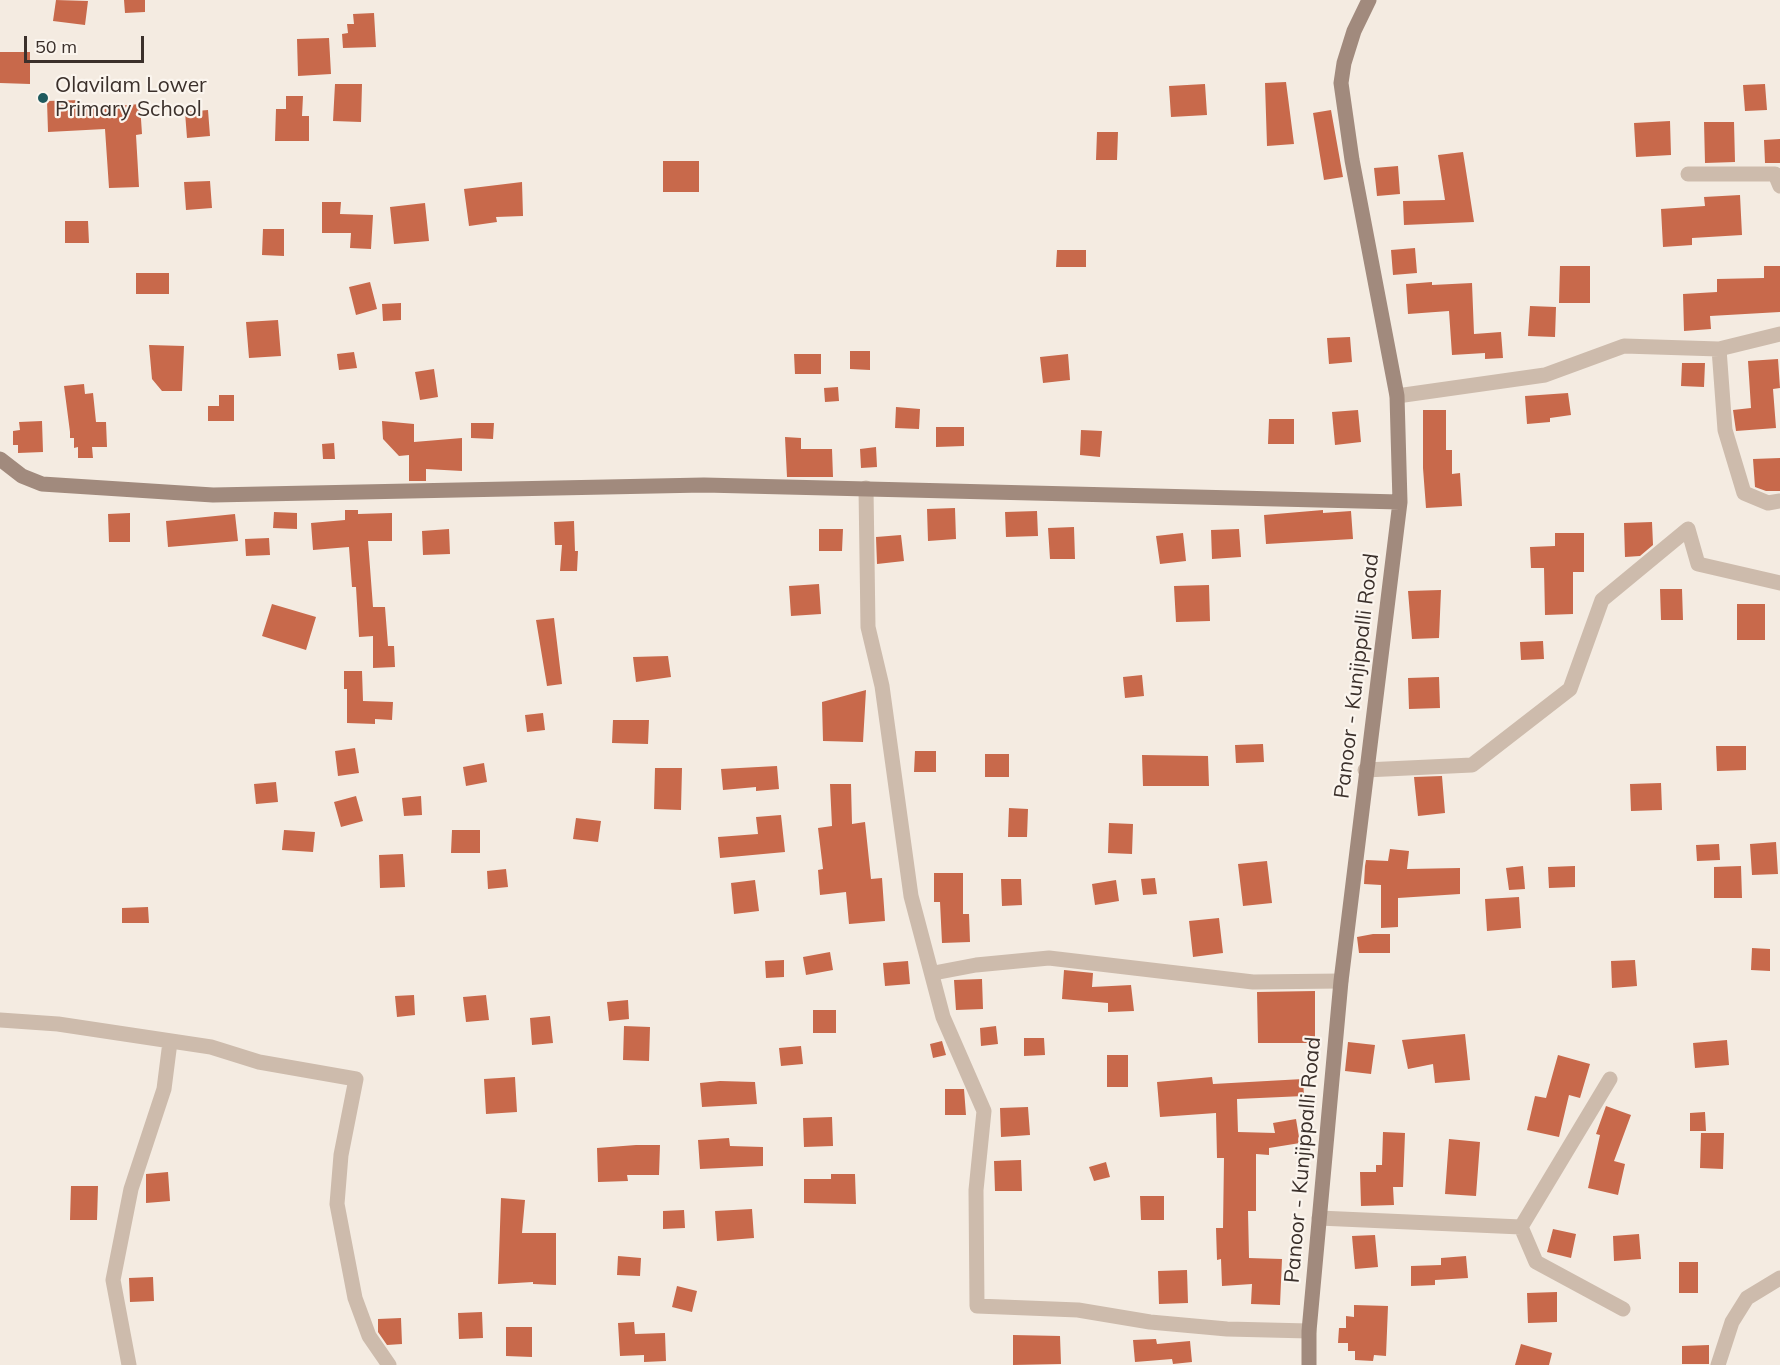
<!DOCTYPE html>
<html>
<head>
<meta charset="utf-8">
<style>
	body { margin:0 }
	#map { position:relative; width:1780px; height:1365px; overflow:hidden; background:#f4ebe1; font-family:Mulish,sans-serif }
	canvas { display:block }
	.scale { position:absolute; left:24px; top:36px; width:120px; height:27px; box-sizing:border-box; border:3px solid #3b302b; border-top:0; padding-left:8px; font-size:18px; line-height:21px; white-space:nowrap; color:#3b302b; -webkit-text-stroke:4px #fbf5ee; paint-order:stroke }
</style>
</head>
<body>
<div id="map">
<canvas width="1780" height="1365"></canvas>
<div class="scale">50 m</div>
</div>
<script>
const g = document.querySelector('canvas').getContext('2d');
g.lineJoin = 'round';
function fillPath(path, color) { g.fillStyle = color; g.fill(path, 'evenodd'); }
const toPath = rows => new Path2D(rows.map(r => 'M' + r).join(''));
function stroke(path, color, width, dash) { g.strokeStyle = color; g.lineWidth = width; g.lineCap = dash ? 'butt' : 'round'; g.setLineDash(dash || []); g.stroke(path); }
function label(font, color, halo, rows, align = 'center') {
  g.font = font + ' Mulish,sans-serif'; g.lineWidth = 4.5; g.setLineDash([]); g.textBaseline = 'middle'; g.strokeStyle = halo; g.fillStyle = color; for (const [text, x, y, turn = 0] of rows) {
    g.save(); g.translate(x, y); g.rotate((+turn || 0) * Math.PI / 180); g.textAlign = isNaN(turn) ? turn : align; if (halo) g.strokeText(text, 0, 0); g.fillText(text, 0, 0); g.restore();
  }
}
const building = toPath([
	[56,0,88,1,85,25,53,21],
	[124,0,145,0,145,12,125,13],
	[374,13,376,47,343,48,342,34,348,33,347,24,354,24,353,14],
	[329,38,331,74,298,76,297,39],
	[0,52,30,52,30,84,0,83],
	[1286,82,1294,144,1267,146,1265,83],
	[335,84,362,84,361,122,333,121],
	[1205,84,1207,115,1171,117,1169,86],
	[1765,84,1767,110,1745,111,1743,85],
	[286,96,303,96,302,116,309,116,309,141,275,141,276,109,286,109],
	[81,100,82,109,140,104,142,134,136,135,139,187,109,188,105,129,48,132,47,101],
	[208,110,210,136,187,138,185,112],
	[1331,110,1343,177,1324,180,1313,113],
	[1670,121,1671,155,1636,157,1634,123],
	[1704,122,1734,122,1735,162,1705,163],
	[1097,132,1118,132,1117,160,1096,160],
	[1780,139,1780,163,1765,163,1764,140],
	[1463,152,1474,222,1404,225,1403,201,1445,200,1438,155],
	[663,161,699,161,699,192,663,192],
	[1398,166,1400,194,1377,196,1374,168],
	[210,181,212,208,186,210,184,182],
	[522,182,523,216,496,217,497,222,469,226,464,189],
	[1740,195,1742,235,1692,238,1692,245,1663,247,1661,209,1705,206,1704,197],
	[322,202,341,202,340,214,373,215,371,249,350,248,351,233,322,233],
	[425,203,429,241,394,244,390,207],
	[65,221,88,221,89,243,65,243],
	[263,229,284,229,284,256,262,255],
	[1415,248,1417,273,1393,275,1391,250],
	[1057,250,1086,250,1086,267,1056,267],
	[1560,266,1590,266,1590,303,1559,303],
	[1764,266,1780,266,1780,312,1710,316,1711,329,1684,331,1683,294,1717,292,1717,279,1764,278],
	[136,273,169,273,169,294,136,294],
	[370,282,377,309,356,315,349,287],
	[1432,282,1432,285,1472,283,1474,334,1501,332,1503,358,1485,359,1485,353,1452,355,1449,311,1408,314,1406,284],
	[401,303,401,320,383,321,382,304],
	[1530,306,1556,307,1555,337,1528,336],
	[278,320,281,356,249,358,246,322],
	[1350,337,1352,362,1329,364,1327,338],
	[149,345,184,346,182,391,162,391,152,379],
	[850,351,870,351,870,370,850,369],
	[354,352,357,368,339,370,337,354],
	[794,354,821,354,821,374,795,374],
	[1068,354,1070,380,1043,383,1040,357],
	[1778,359,1780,388,1773,389,1776,428,1736,431,1733,410,1751,408,1748,361],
	[1682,363,1705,363,1704,387,1681,386],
	[434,369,438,397,420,400,415,372],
	[84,384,85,394,93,393,96,422,106,422,107,447,92,447,93,458,78,458,78,447,74,448,74,438,70,438,70,432,64,386],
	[838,387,839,401,825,402,824,388],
	[1568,393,1571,415,1550,418,1550,422,1527,424,1525,396],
	[219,395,234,395,234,421,208,421,208,406,219,406],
	[896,407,920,409,919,429,895,428],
	[1358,410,1361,442,1335,445,1332,412],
	[1423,410,1446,410,1446,450,1452,450,1452,474,1460,473,1462,506,1426,508,1423,468],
	[1269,419,1294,419,1294,444,1268,444],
	[42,421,43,452,18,453,18,445,13,445,13,431,20,430,19,422],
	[382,421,414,424,414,442,462,438,462,471,426,469,426,481,409,481,409,455,399,456,383,439],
	[471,423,494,423,493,439,471,438],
	[936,427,964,427,964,446,936,447],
	[1081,430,1102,431,1100,457,1080,455],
	[785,437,801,438,801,449,832,449,833,477,787,477],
	[334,443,335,459,323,459,322,444],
	[876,447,877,467,861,468,860,449],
	[1780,458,1780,491,1766,491,1755,487,1753,459],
	[955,508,956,539,928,541,927,509],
	[345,510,358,510,358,514,392,513,392,541,368,541,373,607,385,607,388,646,394,646,395,667,373,668,373,636,359,637,356,587,352,587,349,547,313,550,311,523,345,520],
	[1323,510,1323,513,1351,511,1353,539,1266,544,1264,515],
	[1037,511,1038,536,1006,537,1005,512],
	[274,512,297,513,297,529,273,528],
	[130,513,130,542,109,542,108,514],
	[235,514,238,541,168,547,166,521],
	[574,521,575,551,578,551,577,571,560,571,562,545,555,545,554,522],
	[1652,522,1653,545,1640,556,1625,557,1624,523],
	[1074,527,1075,559,1050,559,1048,528],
	[449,529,450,554,423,555,422,531],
	[819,529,843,529,842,551,819,551],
	[1239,529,1241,557,1212,559,1211,530],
	[1183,533,1186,561,1160,564,1156,536],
	[1555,533,1584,533,1584,572,1573,572,1573,614,1545,615,1544,568,1531,568,1530,547,1555,546],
	[901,535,904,561,877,564,876,537],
	[269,538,270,555,246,556,245,539],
	[819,584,821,614,791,616,789,586],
	[1209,585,1210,621,1176,622,1174,586],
	[1660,589,1682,589,1683,620,1661,620],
	[1441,590,1439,638,1412,639,1408,591],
	[272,604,316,617,306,650,262,636],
	[1737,604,1765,604,1765,640,1737,640],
	[554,618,562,684,547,686,536,620],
	[1543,641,1544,659,1521,660,1520,642],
	[668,656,671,677,636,682,633,657],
	[344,671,362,671,363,701,393,702,392,720,375,719,375,724,347,723,347,689,344,689],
	[1142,675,1144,696,1125,698,1123,677],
	[1439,677,1440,708,1409,709,1408,678],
	[866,690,863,742,823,741,822,702],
	[543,713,545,730,527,732,525,715],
	[613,720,649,720,648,744,612,743],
	[1263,744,1264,762,1236,763,1235,745],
	[1716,746,1746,746,1746,770,1717,771],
	[355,748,359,773,338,776,335,751],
	[915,751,936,751,936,772,914,772],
	[985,754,1009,754,1009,777,985,777],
	[1142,755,1208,756,1209,786,1143,786],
	[484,763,487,782,466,786,463,767],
	[777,766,779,789,756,791,756,787,723,790,721,769],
	[655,768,682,768,681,810,654,809],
	[1442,776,1445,813,1418,816,1414,777],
	[276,782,278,802,256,804,254,784],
	[1661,783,1662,810,1631,811,1630,784],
	[830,784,851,784,852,824,865,822,871,879,882,878,885,921,849,924,846,892,820,895,818,870,823,869,818,828,832,826],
	[356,796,363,821,341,827,334,802],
	[421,796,422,815,404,816,402,798],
	[1009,808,1028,809,1027,837,1008,837],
	[781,815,785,852,720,858,718,837,758,834,756,817],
	[576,818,601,821,598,842,573,839],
	[1109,823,1133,824,1132,854,1108,853],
	[284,830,315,832,313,852,282,850],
	[452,830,480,830,480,853,451,853],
	[1776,842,1778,874,1752,875,1750,844],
	[1719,844,1720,860,1697,861,1696,845],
	[1390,849,1409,851,1407,869,1460,868,1460,894,1398,898,1398,927,1381,928,1381,885,1364,884,1365,866,1366,860,1388,861],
	[403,854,405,887,380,888,379,855],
	[1267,861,1272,903,1243,906,1238,864],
	[1523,866,1525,889,1509,890,1506,868],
	[1575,866,1575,887,1549,888,1548,867],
	[1741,866,1742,898,1714,898,1714,867],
	[506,869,508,887,488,889,487,871],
	[934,873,963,873,963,914,969,914,970,942,942,943,940,902,934,902],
	[1155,878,1157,894,1143,895,1141,879],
	[1001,879,1021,879,1022,905,1002,906],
	[755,880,759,911,734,914,731,883],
	[1116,880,1119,901,1095,905,1092,884],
	[1519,897,1521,928,1487,931,1485,899],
	[148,907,149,923,122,923,122,908],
	[1219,918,1223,953,1193,957,1189,921],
	[1373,934,1390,934,1390,953,1359,953,1357,937],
	[1752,948,1770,949,1770,971,1751,970],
	[830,952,833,970,806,975,803,957],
	[784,960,784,977,766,978,765,961],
	[1635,960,1637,986,1612,988,1611,961],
	[908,961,910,984,885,986,883,963],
	[1064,970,1093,973,1092,987,1131,985,1134,1011,1108,1012,1108,1003,1062,999],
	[982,979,983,1009,956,1010,954,980],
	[1315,991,1315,1043,1258,1043,1257,992],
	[414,995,415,1015,397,1017,395,996],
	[486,995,489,1020,466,1022,463,997],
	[628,1000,629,1019,609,1021,607,1002],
	[813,1010,836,1010,836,1033,813,1033],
	[550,1016,553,1043,532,1045,530,1018],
	[624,1026,650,1027,649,1061,623,1060],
	[996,1026,998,1044,981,1046,980,1028],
	[1465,1034,1470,1080,1435,1083,1433,1064,1408,1069,1402,1040],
	[1024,1038,1044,1038,1045,1055,1024,1056],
	[1727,1040,1729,1065,1695,1068,1693,1043],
	[942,1041,946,1055,933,1058,930,1044],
	[1348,1042,1375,1045,1371,1074,1345,1071],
	[801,1046,803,1064,781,1066,779,1048],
	[1107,1055,1128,1055,1128,1087,1107,1087],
	[1558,1055,1590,1064,1580,1098,1569,1095,1559,1137,1527,1130,1535,1096,1546,1098],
	[515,1077,517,1112,486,1114,484,1079],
	[1212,1077,1213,1084,1303,1079,1304,1096,1237,1099,1238,1132,1275,1133,1273,1123,1296,1119,1300,1143,1269,1148,1269,1155,1256,1154,1256,1211,1248,1211,1249,1258,1282,1259,1280,1305,1251,1304,1252,1284,1222,1286,1221,1259,1217,1260,1216,1228,1223,1228,1224,1158,1217,1158,1216,1113,1160,1117,1157,1082],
	[720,1081,755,1082,757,1104,702,1107,700,1083],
	[945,1089,964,1089,966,1115,945,1115],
	[1606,1106,1631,1115,1614,1161,1625,1164,1618,1195,1588,1188,1600,1135,1596,1134],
	[1028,1107,1030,1135,1001,1137,1000,1108],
	[1705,1112,1706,1131,1690,1131,1690,1113],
	[832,1117,833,1146,804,1147,803,1118],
	[1383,1132,1405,1133,1403,1187,1393,1187,1394,1205,1361,1206,1360,1172,1376,1172,1376,1165,1382,1165],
	[1701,1133,1724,1133,1723,1169,1700,1168],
	[729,1138,730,1146,763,1147,763,1166,700,1169,698,1140],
	[1449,1139,1480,1142,1476,1196,1445,1194],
	[636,1145,660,1145,659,1175,627,1175,628,1181,598,1182,597,1148],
	[1021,1160,1022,1191,995,1191,994,1161],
	[1106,1162,1110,1177,1094,1181,1089,1167],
	[168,1172,170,1201,146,1203,146,1174],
	[831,1174,855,1174,856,1204,804,1203,804,1179,831,1179],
	[71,1186,98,1186,97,1220,70,1220],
	[1140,1196,1164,1196,1164,1220,1141,1220],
	[501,1198,525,1200,522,1233,556,1233,556,1285,533,1284,533,1282,498,1284],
	[752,1209,754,1238,717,1241,715,1211],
	[684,1210,685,1228,663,1229,663,1211],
	[1553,1229,1576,1234,1571,1258,1547,1252],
	[1639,1234,1641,1259,1614,1261,1613,1236],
	[1375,1235,1378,1267,1355,1269,1352,1236],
	[618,1256,641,1258,640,1276,617,1275],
	[1466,1256,1468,1278,1435,1280,1435,1285,1411,1286,1411,1266,1441,1265,1441,1258],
	[1679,1262,1698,1262,1698,1293,1679,1293],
	[1187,1270,1188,1303,1159,1304,1158,1271],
	[153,1277,154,1301,130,1302,129,1278],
	[677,1286,697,1291,692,1312,672,1307],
	[1557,1292,1557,1322,1528,1323,1527,1293],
	[1354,1305,1388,1306,1386,1356,1374,1355,1373,1361,1355,1360,1355,1351,1348,1351,1348,1343,1338,1343,1339,1328,1346,1328,1346,1316,1354,1317],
	[482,1312,483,1338,459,1339,458,1313],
	[401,1318,402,1344,387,1345,378,1332,378,1319],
	[634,1322,635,1334,665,1333,666,1361,644,1362,644,1355,620,1356,618,1323],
	[506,1327,532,1327,532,1357,506,1356],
	[1013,1335,1060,1336,1061,1364,1013,1365],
	[1156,1339,1157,1344,1190,1341,1192,1362,1173,1364,1172,1359,1135,1362,1133,1340],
	[1521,1344,1552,1353,1549,1365,1515,1365],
	[1709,1345,1709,1364,1682,1364,1682,1346]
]);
const street = toPath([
	[1688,174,1775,174,1780,186],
	[1719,349,1725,430,1744,493,1768,503,1780,501],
	[1397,396,1545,375,1624,346,1719,349,1780,334],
	[866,488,868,627,882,686,911,896,943,1017,984,1111,976,1190,977,1306,1078,1310,1150,1322,1227,1329,1309,1331],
	[1365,770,1472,765,1570,689,1602,600,1688,529,1698,564,1780,583],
	[934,973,976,965,1049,958,1253,982,1341,981],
	[0,1020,58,1024,211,1047,259,1062,356,1079,341,1155,337,1204,355,1298,369,1336,389,1365],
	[1319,1218,1521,1227,1610,1079],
	[1521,1227,1536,1262,1623,1309],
	[129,1365,113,1280,131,1189,164,1089,170,1042],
	[1718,1365,1732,1322,1747,1298,1780,1278]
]);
const secondary = toPath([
	[0,459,22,476,42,484,213,495,704,485,1400,502],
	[1309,1365,1309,1331,1341,981,1400,502,1397,396,1352,160,1341,83,1344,63,1354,31,1369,0]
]);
const markers = [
	[43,98,6,"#1f5a5e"]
];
const poiNames = [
	["Olavilam Lower",55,86],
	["Primary School",55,110]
];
const streetNames = [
	["Panoor - Kunjippalli Road",1357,676,-83],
	["Panoor - Kunjippalli Road",1303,1160,-85]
];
fillPath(building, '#c8694b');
stroke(street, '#cdbbac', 15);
stroke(secondary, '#a18a7d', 15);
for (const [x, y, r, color] of markers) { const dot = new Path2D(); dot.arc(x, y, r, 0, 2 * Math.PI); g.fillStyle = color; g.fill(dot); stroke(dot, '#fbf5ee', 2); }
label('21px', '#3b302b', '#fbf5ee', poiNames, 'left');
label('21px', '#3b302b', '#fbf5ee', streetNames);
</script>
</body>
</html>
